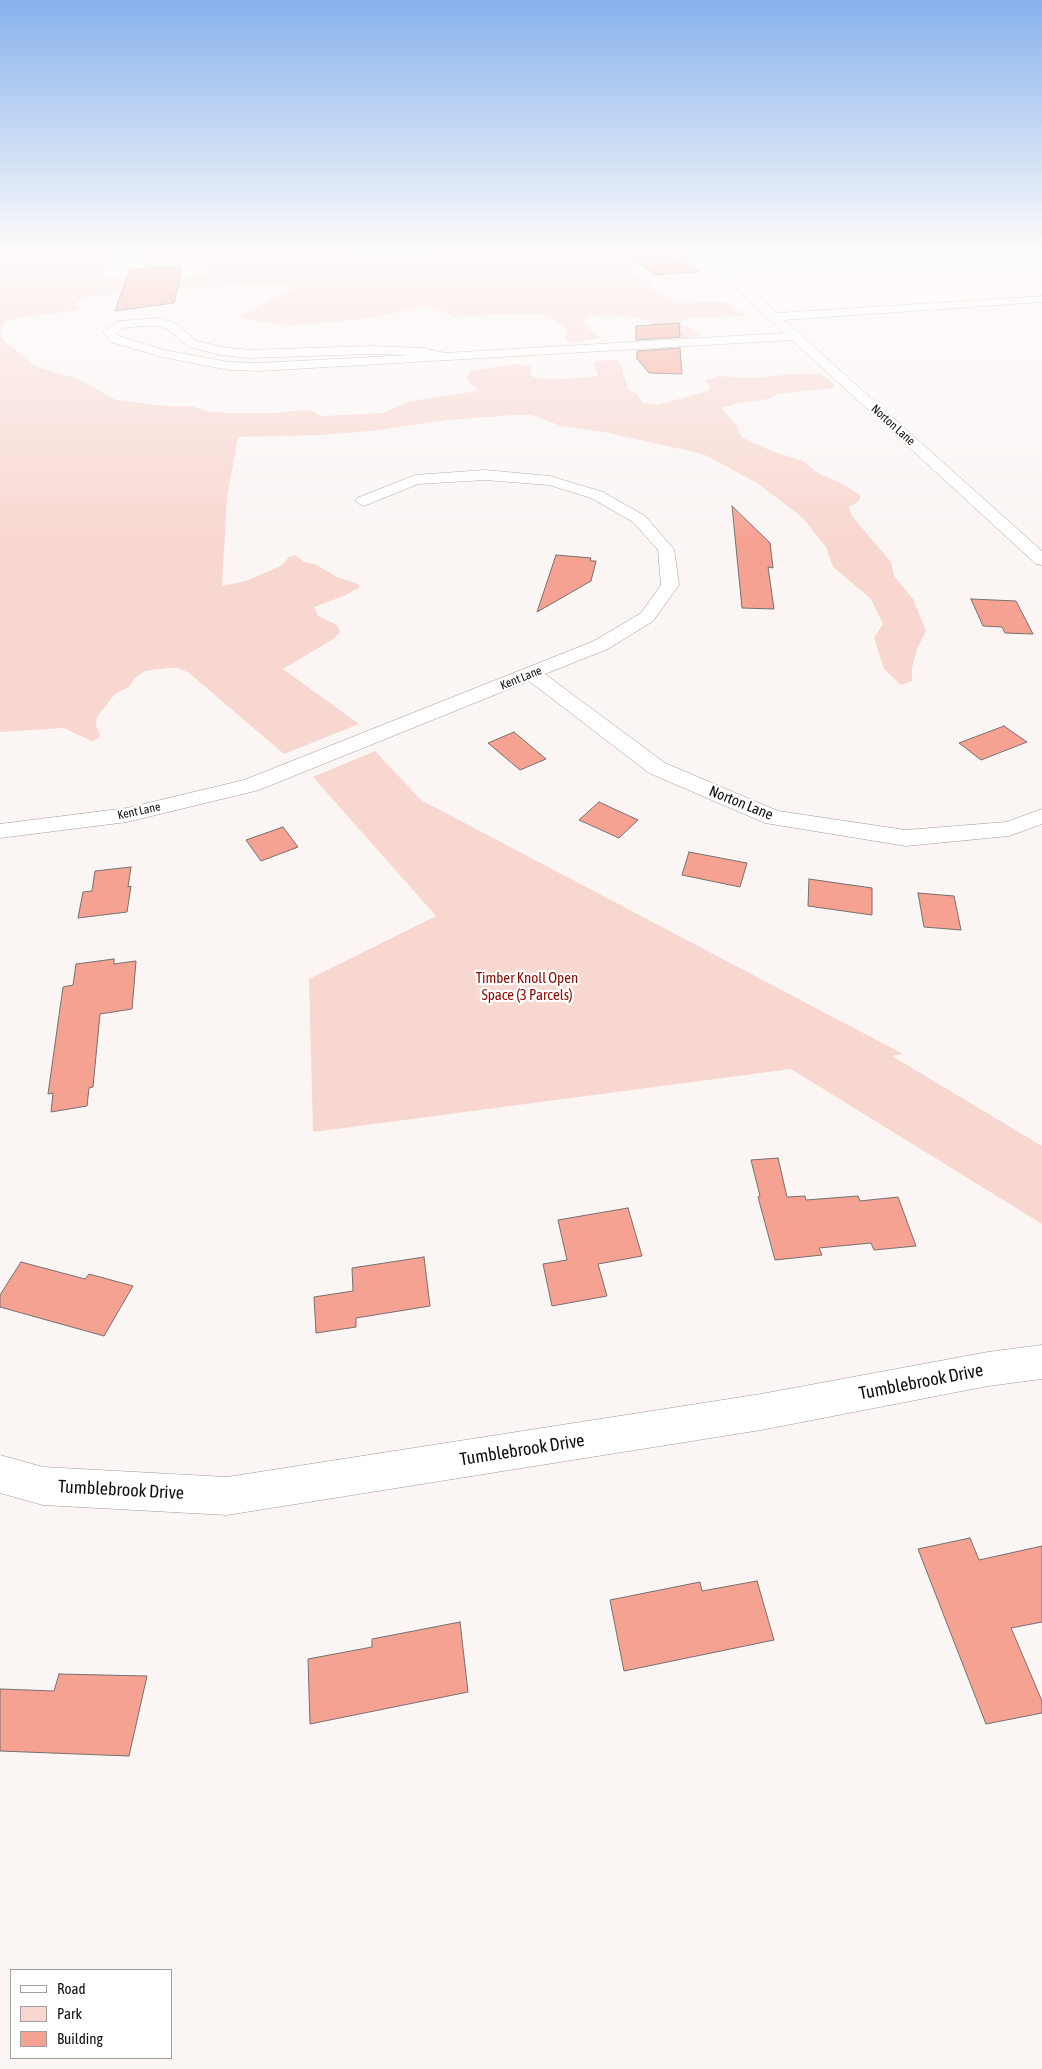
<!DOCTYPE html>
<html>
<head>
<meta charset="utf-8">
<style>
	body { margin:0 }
	#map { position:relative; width:1042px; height:2069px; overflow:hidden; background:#fbf6f4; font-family:"Asap Condensed",sans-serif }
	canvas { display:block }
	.legend { position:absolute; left:10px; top:1969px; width:162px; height:90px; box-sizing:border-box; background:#fff; border:1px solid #a09f9f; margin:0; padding:6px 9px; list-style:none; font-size:15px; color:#110f0f }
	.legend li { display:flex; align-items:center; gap:10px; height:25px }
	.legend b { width:25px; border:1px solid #a09f9f }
</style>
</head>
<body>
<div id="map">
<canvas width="1042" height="2069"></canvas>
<ul class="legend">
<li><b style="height:6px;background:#fff"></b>Road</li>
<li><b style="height:14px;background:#f8d7d1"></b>Park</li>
<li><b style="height:14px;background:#f6a293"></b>Building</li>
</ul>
</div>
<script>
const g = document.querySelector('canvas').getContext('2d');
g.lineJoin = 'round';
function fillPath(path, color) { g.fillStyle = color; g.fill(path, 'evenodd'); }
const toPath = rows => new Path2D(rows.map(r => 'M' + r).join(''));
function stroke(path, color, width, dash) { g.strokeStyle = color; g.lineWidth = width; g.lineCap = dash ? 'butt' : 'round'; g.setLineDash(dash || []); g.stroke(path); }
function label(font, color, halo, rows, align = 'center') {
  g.font = font + ' "Asap Condensed",sans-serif'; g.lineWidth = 4.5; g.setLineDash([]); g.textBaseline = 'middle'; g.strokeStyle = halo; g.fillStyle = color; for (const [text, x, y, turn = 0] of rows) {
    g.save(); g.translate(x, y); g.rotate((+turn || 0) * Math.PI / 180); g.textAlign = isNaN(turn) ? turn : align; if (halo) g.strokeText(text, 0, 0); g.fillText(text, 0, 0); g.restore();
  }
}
const green = toPath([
	[0,250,112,250,118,256,102,266,101,274,107,277,137,280,191,278,214,271,209,268,154,260,136,250,329,250,401,262,419,260,450,250,625,250,646,255,679,251,686,252,691,261,636,266,632,268,631,272,650,282,652,289,673,300,725,302,747,316,689,318,683,320,681,324,700,335,691,338,664,339,661,338,650,323,641,319,613,315,591,316,586,318,583,324,602,338,574,343,564,339,569,333,562,325,543,315,532,313,454,317,435,308,419,307,379,317,289,326,237,317,294,288,281,285,244,285,90,296,75,303,84,310,28,316,6,321,0,334,3,340,37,367,79,379,116,400,166,406,191,406,207,411,226,413,276,413,303,410,313,411,321,416,384,413,407,402,477,391,477,388,470,383,467,376,471,371,515,364,530,366,531,375,536,378,565,379,597,376,598,374,594,366,595,361,617,360,621,365,628,389,637,394,643,403,657,405,708,391,711,387,705,381,718,376,752,378,795,374,821,374,834,384,833,388,778,394,768,399,739,403,722,408,737,426,741,437,772,451,805,462,816,472,843,484,861,496,859,501,849,507,852,516,891,562,894,576,913,599,926,631,917,649,912,668,912,681,901,685,884,669,874,638,883,624,871,599,833,567,826,547,802,517,757,483,705,455,694,452,604,432,561,426,532,415,514,415,448,420,370,431,320,435,238,437,227,498,222,586,246,581,281,566,289,557,295,555,304,562,315,564,337,577,358,584,360,587,346,595,314,607,318,616,337,625,340,632,335,638,283,669,359,724,284,754,189,673,178,668,169,668,144,671,134,679,129,687,115,694,97,717,96,726,100,735,98,739,91,741,64,728,0,732],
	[375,751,421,800,903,1054,892,1056,1042,1146,1042,1224,791,1069,313,1132,309,979,436,916,313,777]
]);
const stream = toPath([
	[1024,250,1042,255]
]);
const building = toPath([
	[629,250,660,250,699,272,653,275,629,250],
	[170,267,182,268,174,303,115,311,130,269,170,267],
	[679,323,680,337,636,340,636,326,679,323],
	[680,348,682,374,649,373,637,359,637,351,680,348],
	[732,506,770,543,773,568,768,567,774,609,742,608,732,506],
	[556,555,591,558,590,561,596,561,591,581,537,612,556,555],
	[971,599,1016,601,1033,634,1005,633,1002,627,983,626,971,599],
	[1004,726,1027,742,981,760,959,743,1004,726],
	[514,732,546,759,520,770,488,743,514,732],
	[599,802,638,820,619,838,579,820,599,802],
	[283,827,298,847,261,861,246,840,283,827],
	[689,852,747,863,740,887,682,875,689,852],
	[131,867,128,887,131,886,127,912,78,918,83,892,92,891,95,871,131,867],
	[809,879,872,888,872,915,808,906,809,879],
	[918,893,954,896,961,930,924,927,918,893],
	[114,959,114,964,136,961,132,1009,100,1014,93,1087,89,1088,87,1106,51,1112,53,1093,48,1094,63,987,73,985,76,964,114,959],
	[778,1158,787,1197,805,1196,806,1200,858,1196,860,1201,898,1197,916,1246,874,1250,871,1243,819,1248,822,1255,775,1260,758,1197,760,1196,751,1160,778,1158],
	[628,1208,642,1256,598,1264,607,1296,552,1306,543,1264,567,1260,558,1220,628,1208],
	[424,1257,430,1306,356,1318,356,1327,316,1333,314,1297,353,1291,352,1268,424,1257],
	[21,1262,85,1279,89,1274,133,1286,104,1336,0,1307,0,1295,21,1262],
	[970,1538,979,1560,1042,1546,1042,1622,1011,1628,1042,1701,1042,1713,986,1724,918,1549,970,1538],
	[757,1581,774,1640,624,1671,610,1600,700,1582,702,1591,757,1581],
	[460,1622,468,1692,310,1724,308,1659,372,1647,372,1639,460,1622],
	[59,1674,147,1676,129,1756,0,1751,0,1689,54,1691,59,1674]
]);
const minor = toPath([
	[695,250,706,250,777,313,1042,296,1042,302,784,320,1042,551,1042,565,1036,564,792,340,260,371,229,370,162,357,111,342,103,332,120,321,160,318,175,323,197,341,221,347,249,350,371,346,424,348,445,353,784,333,695,250],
	[141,326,159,326,167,329,189,347,221,355,249,358,371,354,409,355,260,363,229,362,164,350,119,336,116,333,123,328,141,326],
	[485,470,550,476,603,492,645,516,674,549,679,585,653,621,608,649,545,674,665,763,778,811,906,830,1006,822,1042,809,1042,824,1009,836,906,846,765,823,649,773,529,681,259,790,127,822,0,838,0,824,127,808,244,780,594,641,641,613,661,585,658,550,633,522,591,498,549,485,485,480,418,484,369,504,363,506,355,501,357,498,415,475,485,470],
	[1042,1345,1042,1379,988,1386,761,1430,227,1515,43,1505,0,1493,0,1455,43,1467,227,1477,761,1394,988,1352,1042,1345]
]);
const farStreetnames = [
	["Norton Lane",893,425,42],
	["Kent Lane",521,678,-22],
	["Kent Lane",139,811,-12]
];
const streetNames = [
	["Norton Lane",741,803,22]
];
const parkNames = [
	["Timber Knoll Open",527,978],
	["Space (3 Parcels)",527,995]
];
const nearStreetnames = [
	["Tumblebrook Drive",921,1382,-11],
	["Tumblebrook Drive",522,1450,-9],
	["Tumblebrook Drive",121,1490,3]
];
fillPath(green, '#f8d7d1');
stroke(stream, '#97aff4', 4);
fillPath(building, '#f6a293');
stroke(building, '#75706f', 1);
stroke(minor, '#9e9998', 1);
fillPath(minor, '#fff');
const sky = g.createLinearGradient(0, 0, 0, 540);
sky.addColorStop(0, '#87b2ed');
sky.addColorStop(0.46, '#fdfbfa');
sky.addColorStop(1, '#fdfbfa00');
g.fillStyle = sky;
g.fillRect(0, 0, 1042, 540);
label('12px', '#110f0f', '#fff', farStreetnames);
label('15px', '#110f0f', '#fff', streetNames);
label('15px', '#8a0b00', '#fff', parkNames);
label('18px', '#110f0f', '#fff', nearStreetnames);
</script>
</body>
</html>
